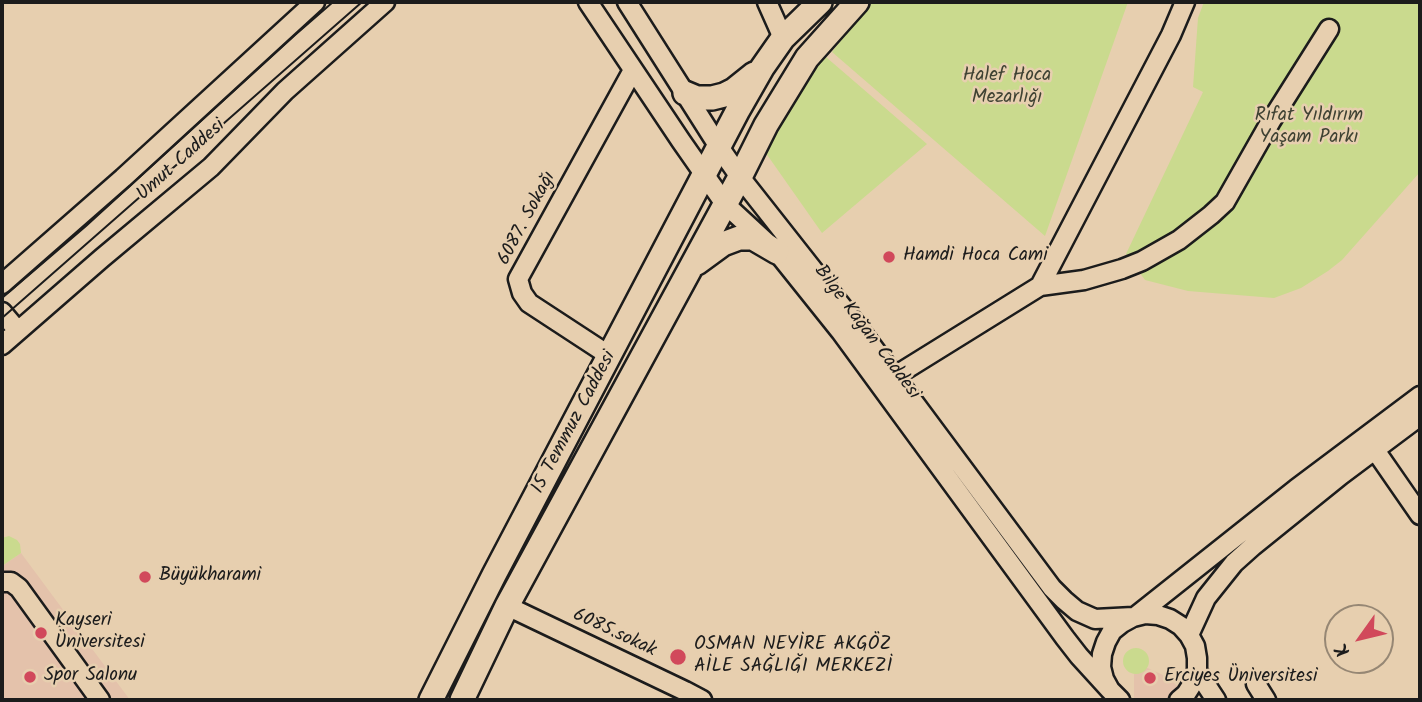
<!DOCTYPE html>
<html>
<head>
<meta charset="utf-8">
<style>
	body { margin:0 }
	#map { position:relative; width:1422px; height:702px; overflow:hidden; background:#e7cfaf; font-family:Kalam,sans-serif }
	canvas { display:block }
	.frame { position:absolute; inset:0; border:4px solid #1c1c1c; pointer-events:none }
	.north { position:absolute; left:1324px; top:604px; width:70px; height:70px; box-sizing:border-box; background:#e7cfaf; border:2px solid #968774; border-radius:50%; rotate:236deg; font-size:19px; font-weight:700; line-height:28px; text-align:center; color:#1c1c1c }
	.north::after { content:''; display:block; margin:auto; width:24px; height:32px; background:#d1495b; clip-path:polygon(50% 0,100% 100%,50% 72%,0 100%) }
</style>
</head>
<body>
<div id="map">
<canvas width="1422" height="702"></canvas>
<div class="frame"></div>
<div class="north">K</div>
</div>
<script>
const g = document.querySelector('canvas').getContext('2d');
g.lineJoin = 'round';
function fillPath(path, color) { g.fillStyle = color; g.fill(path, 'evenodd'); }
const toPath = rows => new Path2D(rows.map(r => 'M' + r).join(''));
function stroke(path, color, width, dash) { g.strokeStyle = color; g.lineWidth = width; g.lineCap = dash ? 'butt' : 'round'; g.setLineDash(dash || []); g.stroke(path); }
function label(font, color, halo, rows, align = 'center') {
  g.font = font + ' Kalam,sans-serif'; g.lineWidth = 5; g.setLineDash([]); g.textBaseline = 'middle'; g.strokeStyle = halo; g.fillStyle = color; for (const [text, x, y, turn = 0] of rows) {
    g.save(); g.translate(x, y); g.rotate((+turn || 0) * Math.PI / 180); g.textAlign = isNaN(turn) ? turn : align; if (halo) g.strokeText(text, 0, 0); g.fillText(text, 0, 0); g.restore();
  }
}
const built = toPath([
	[21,553,130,700,2,700,2,566],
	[1134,662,1161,674,1173,682,1192,700,1134,700]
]);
const green = toPath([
	[871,2,1128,2,1045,236,832,52],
	[1204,2,1420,2,1420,172,1342,260,1328,271,1301,288,1274,298,1188,291,1145,280,1126,254,1203,92,1193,87,1198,18],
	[819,51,927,144,822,233,763,149],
	[9,536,17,540,20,544,21,553,2,566,2,538],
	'1123 661a13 13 0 1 1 26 0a13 13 0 1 1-26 0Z'
]);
const minor = toPath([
	[588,2,681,141,725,204,777,252,841,332,1065,638,1079,656,1110,690],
	[627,2,719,147,740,177,855,323,1052,588,1064,600,1077,611,1095,619,1133,617],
	[767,2,783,38],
	[2,284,123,178,315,2],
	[1040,286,1084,280,1122,269,1142,261,1179,240,1211,215,1225,202,1271,121,1329,29],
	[2,312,18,331],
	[2,345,102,258,211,167,285,91,385,2],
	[610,356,529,303,522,293,518,279,633,70],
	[895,376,1040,286,1171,35,1185,2],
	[1375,450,1420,515],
	[2,582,11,582,19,588,100,700],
	[507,606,685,691,702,700],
	[1136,616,1296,489,1420,396],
	[1189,635,1206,598,1234,563,1253,546,1341,475,1420,416],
	[1197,671,1216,700],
	[1256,684,1266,700],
	[1120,700,1110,690,1104,679,1101,667,1102,654,1106,642,1112,631,1122,623,1133,617,1145,614,1158,615,1170,619,1181,626,1189,635,1195,646,1197,658,1197,671,1193,683,1186,694,1179,700]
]);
const major = toPath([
	[685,93,697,98,712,98,724,95,734,90,754,74],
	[697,263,723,244,739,238,753,238,777,252],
	[431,700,494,575,738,110,762,68,783,38,820,2],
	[462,700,507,606,740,177,766,125,807,58,857,2]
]);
const tram = toPath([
	[2,298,86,226,295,35,333,2],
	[2,318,362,2]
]);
const markers = [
	[889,257,7,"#d1495b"],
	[145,577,7,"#d1495b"],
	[41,633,7,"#d1495b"],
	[678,657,9,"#d1495b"],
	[30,677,7,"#d1495b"],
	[1150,678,7,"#d1495b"]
];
const parkNames = [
	["Halef Hoca",1007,77],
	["Mezarlığı",1007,99],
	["Rıfat Yıldırım",1309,117],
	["Yaşam Parkı",1309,139]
];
const streetNames = [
	["Umut Caddesi",182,161,-42],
	["6087. Sokağı",528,219,-62],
	["Bilge Kağan Caddesi",866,333,53],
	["15 Temmuz Caddesi",575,423,-62],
	["6085.sokak",614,634,25]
];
const poiNames = [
	["Hamdi Hoca Cami",903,257],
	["Büyükharami",159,577],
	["Kayseri",55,622],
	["Üniversitesi",55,644],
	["OSMAN NEYİRE AKGÖZ",694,646],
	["AİLE SAĞLIĞI MERKEZİ",694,668],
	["Spor Salonu",44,677],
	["Erciyes Üniversitesi",1164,678]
];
fillPath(built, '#e4c2ab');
fillPath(green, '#cada8e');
stroke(minor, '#1c1c1c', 23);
stroke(major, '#1c1c1c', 28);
stroke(minor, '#e7cfaf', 18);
stroke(major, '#e7cfaf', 23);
stroke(tram, '#1c1c1c', 2);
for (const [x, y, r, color] of markers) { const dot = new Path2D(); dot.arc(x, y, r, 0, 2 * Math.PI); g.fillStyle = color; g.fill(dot); stroke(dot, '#e7cfaf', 2.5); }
label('19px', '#3f4233', '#e7cfaf', parkNames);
label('19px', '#1c1c1c', '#e7cfaf', streetNames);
label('19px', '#1c1c1c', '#e7cfaf', poiNames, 'left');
</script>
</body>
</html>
